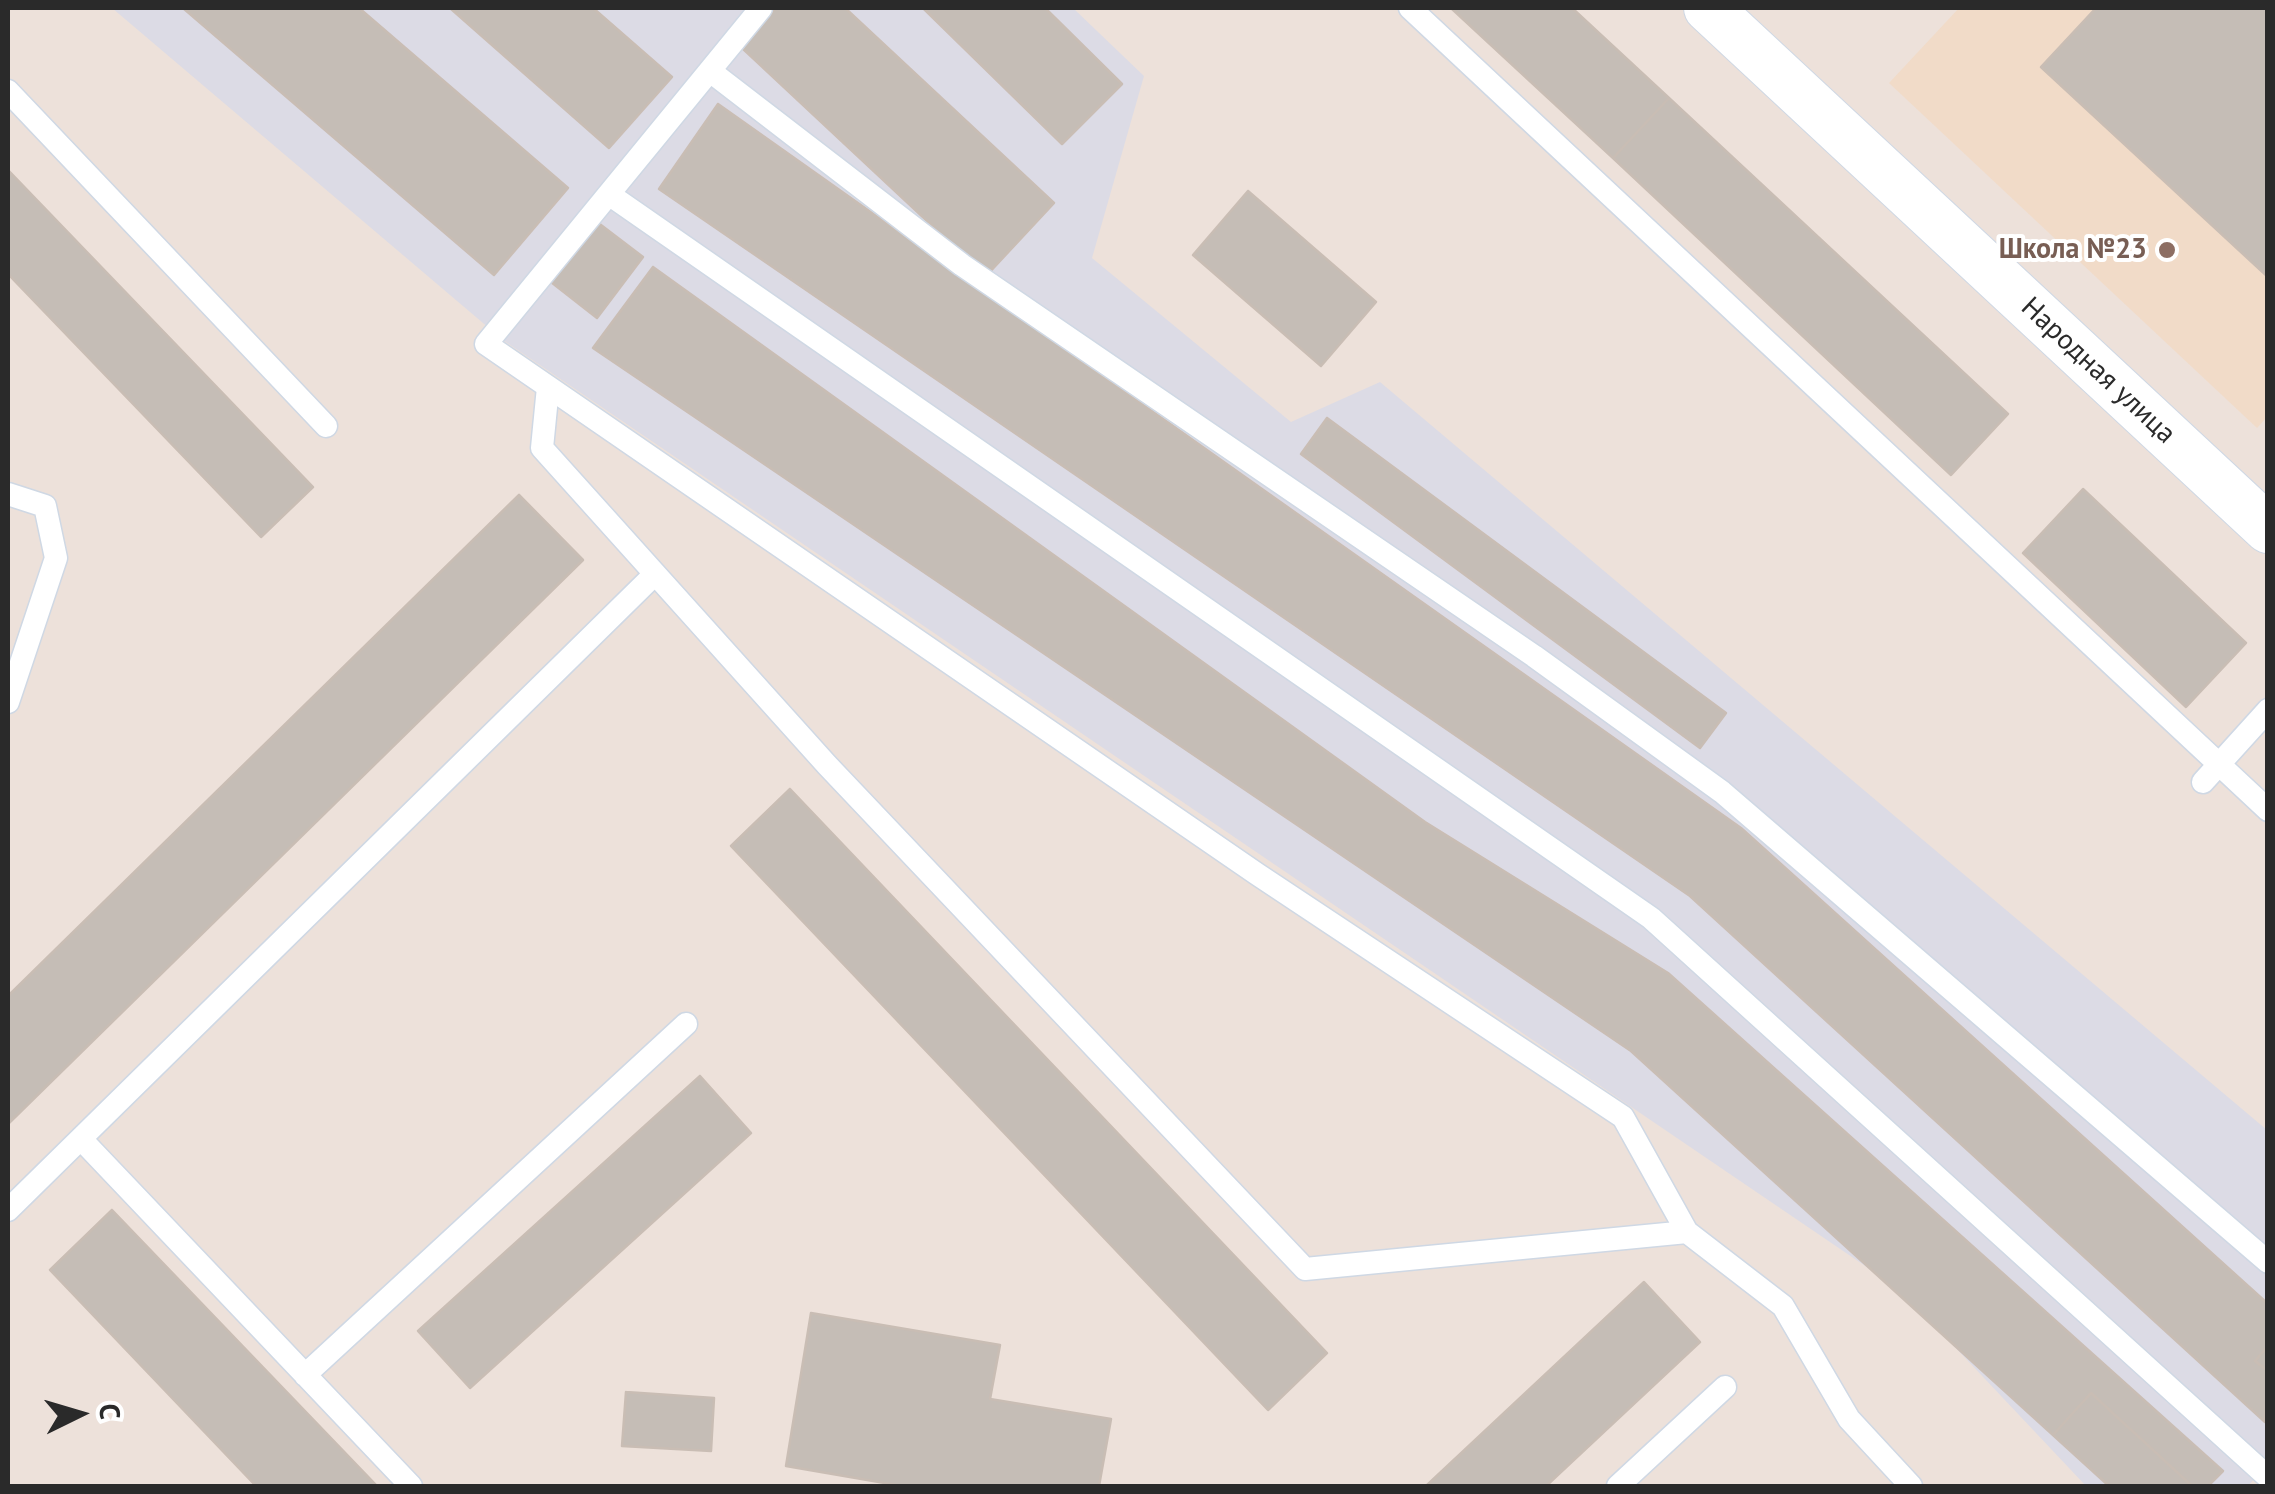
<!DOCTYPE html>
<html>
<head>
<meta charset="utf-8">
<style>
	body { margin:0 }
	#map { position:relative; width:2275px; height:1494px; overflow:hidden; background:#ede1da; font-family:"PT Sans",sans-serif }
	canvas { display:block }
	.frame { position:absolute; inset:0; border:10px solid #2a2a2a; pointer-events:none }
	.north { position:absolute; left:30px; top:1364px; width:100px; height:100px; -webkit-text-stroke:8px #fff; paint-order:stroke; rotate:85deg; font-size:28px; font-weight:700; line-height:40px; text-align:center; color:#2a2a2a }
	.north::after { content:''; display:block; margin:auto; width:35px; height:45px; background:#2a2a2a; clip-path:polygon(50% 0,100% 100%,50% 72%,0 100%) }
</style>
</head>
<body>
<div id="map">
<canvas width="2275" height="1494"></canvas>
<div class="frame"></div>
<div class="north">С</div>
</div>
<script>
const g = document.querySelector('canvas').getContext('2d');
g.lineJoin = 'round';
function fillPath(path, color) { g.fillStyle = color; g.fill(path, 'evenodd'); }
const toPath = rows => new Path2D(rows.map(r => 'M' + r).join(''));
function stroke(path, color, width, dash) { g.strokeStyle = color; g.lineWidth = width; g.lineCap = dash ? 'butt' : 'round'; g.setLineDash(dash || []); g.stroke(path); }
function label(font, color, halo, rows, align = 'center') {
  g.font = font + ' "PT Sans",sans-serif'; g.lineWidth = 8; g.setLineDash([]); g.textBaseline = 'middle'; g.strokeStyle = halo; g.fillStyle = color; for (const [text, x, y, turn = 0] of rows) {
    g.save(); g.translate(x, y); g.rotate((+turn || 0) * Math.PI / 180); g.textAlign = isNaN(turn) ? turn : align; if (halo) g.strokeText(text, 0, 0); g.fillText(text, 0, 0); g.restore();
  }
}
const industrial = toPath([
	[112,8,1073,8,1144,76,1092,258,1291,422,1380,382,2267,1130,2267,1464,2248,1486,2086,1486,1902,1291,503,340]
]);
const education = toPath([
	[1959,8,2267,8,2267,417,2257,428,1889,83]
]);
const building = toPath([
	[183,8,359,8,568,188,494,275,183,8],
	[450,8,593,8,672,77,609,148,450,8],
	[776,8,845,8,1054,203,986,276,740,46,776,8],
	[923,8,1045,8,1122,84,1062,144,923,8],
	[1451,8,1572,8,1669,98,1613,158,1451,8],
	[2096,8,2268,8,2268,277,2041,67,2096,8],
	[1669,98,2008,414,1951,475,1613,158,1669,98],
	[718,104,1741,828,2268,1304,2268,1346,2255,1361,2268,1371,2265,1422,1690,896,659,189,718,104],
	[8,170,313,487,261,537,8,274,8,170],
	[1248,191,1376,302,1321,366,1193,255,1248,191],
	[597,222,643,257,597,318,551,282,597,222],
	[653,267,1425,822,1668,973,2223,1471,2208,1486,2192,1486,2091,1393,2053,1435,1631,1051,593,348,653,267],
	[1327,418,1726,713,1700,748,1301,454,1327,418],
	[2083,489,2246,643,2186,707,2023,553,2083,489],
	[519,495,583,560,8,1124,8,996,519,495],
	[790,789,1327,1353,1268,1410,731,846,790,789],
	[700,1076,751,1133,470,1388,418,1331,700,1076],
	[112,1210,377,1486,256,1486,50,1270,112,1210],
	[1644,1282,1700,1342,1546,1486,1426,1486,1644,1282],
	[811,1313,1000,1345,990,1399,1111,1419,1099,1486,902,1486,786,1466,811,1313],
	[2268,1346,2268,1371,2255,1361,2268,1346],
	[626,1392,714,1398,711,1451,622,1446,626,1392],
	[2091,1393,2192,1486,2109,1486,2053,1435,2091,1393]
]);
const lane = toPath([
	[761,8,486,344,1257,874,1623,1117,1687,1232],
	[1410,8,2268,810],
	[710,71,962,265,1534,656,1722,792,2268,1262],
	[8,91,326,426],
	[610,195,1651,918,2268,1477],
	[548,387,542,448,827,765,1305,1269,1687,1232,1783,1306,1849,1419,1911,1486],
	[8,494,45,506,56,558,8,702],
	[2203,782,2268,710],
	[81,1139,411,1486],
	[8,1210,655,574],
	[305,1375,686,1024],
	[1618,1486,1725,1387]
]);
const street = toPath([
	[1708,8,2268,529]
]);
const markers = [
	[2167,250,10,"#8d6e63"]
];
const educationNames = [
	["Школа №23",2147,250]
];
const streetNames = [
	["Народная улица",2098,371,43]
];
fillPath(industrial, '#dcdbe5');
fillPath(education, '#f1dbc8');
fillPath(building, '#c5bdb6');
stroke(building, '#c9bdb4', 2.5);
stroke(lane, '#cfd8e4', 25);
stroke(street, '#cfd8e4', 50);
stroke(lane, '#fff', 22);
stroke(street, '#fff', 48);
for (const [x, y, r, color] of markers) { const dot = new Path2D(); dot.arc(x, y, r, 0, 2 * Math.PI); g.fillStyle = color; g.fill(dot); stroke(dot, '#fff', 4); }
label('bold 28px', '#785e54', '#fff', educationNames, 'right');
label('28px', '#2a2a2a', '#fff', streetNames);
</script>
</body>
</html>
